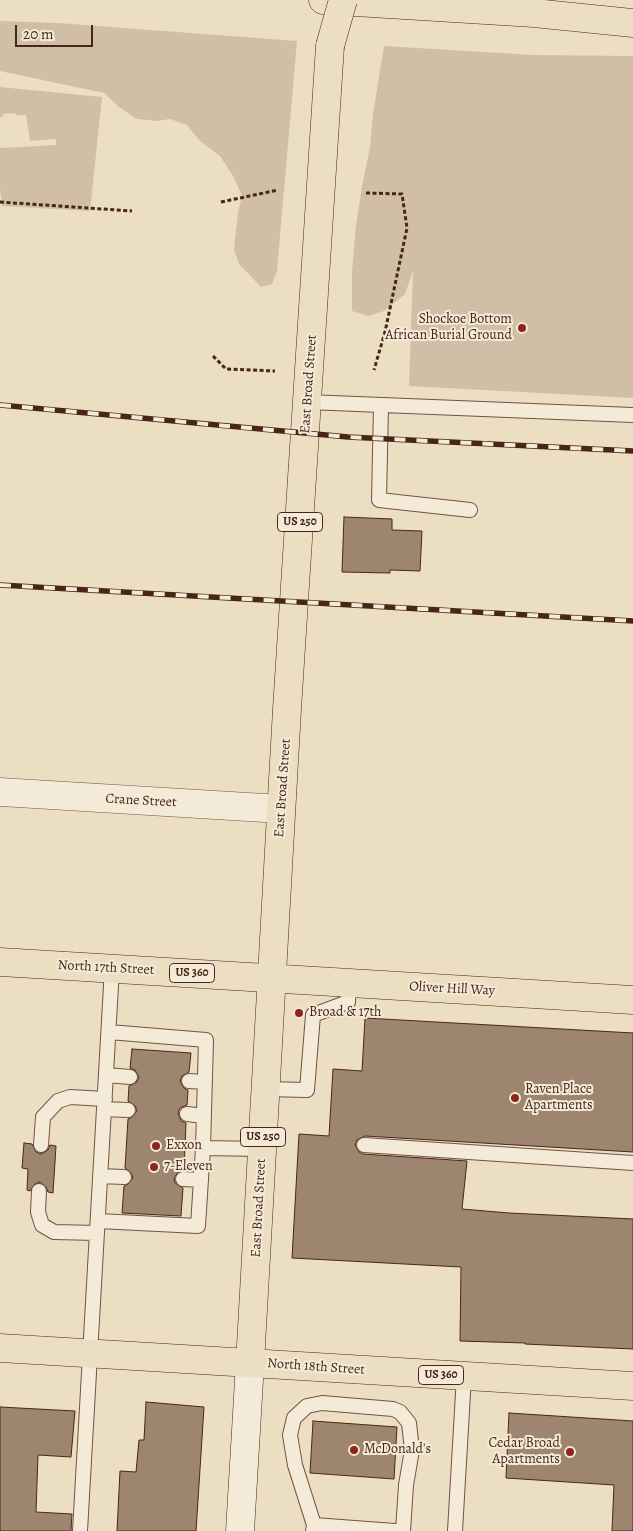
<!DOCTYPE html>
<html>
<head>
<meta charset="utf-8">
<style>
	body { margin:0 }
	#map { position:relative; width:633px; height:1531px; overflow:hidden; background:#ecdec3; font-family:Alegreya,serif }
	canvas { display:block }
	.scale { position:absolute; left:15px; top:25px; width:78px; height:22px; box-sizing:border-box; border:2px solid #492517; border-top:0; padding-left:6px; font-size:15px; line-height:18px; white-space:nowrap; color:#492517; -webkit-text-stroke:4px #f3ead8; paint-order:stroke }
</style>
</head>
<body>
<div id="map">
<canvas width="633" height="1531"></canvas>
<div class="scale">20 m</div>
</div>
<script>
const g = document.querySelector('canvas').getContext('2d');
g.lineJoin = 'round';
function fillPath(path, color) { g.fillStyle = color; g.fill(path, 'evenodd'); }
const toPath = rows => new Path2D(rows.map(r => 'M' + r).join(''));
function stroke(path, color, width, dash) { g.strokeStyle = color; g.lineWidth = width; g.lineCap = dash ? 'butt' : 'round'; g.setLineDash(dash || []); g.stroke(path); }
function label(font, color, halo, rows, align = 'center') {
  g.font = font + ' Alegreya,serif'; g.lineWidth = 4; g.setLineDash([]); g.textBaseline = 'middle'; g.strokeStyle = halo; g.fillStyle = color; for (const [text, x, y, turn = 0] of rows) {
    g.save(); g.translate(x, y); g.rotate((+turn || 0) * Math.PI / 180); g.textAlign = isNaN(turn) ? turn : align; if (halo) g.strokeText(text, 0, 0); g.fillText(text, 0, 0); g.restore();
  }
}
const green = toPath([
	[0,21,58,23,297,41,277,271,272,284,261,287,239,264,234,249,238,212,242,196,233,176,220,156,200,141,187,125,170,119,157,121,137,119,119,107,104,93,0,71],
	[384,46,533,55,633,56,633,398,409,386,413,271,405,294,384,311,369,316,352,311,352,271,356,226,362,186,370,147,373,114],
	[0,87,102,97,90,211,2,206,0,189,0,148,56,145,56,139,30,141,26,115,16,115,15,113,3,114,3,117,0,117]
]);
const building = toPath([
	[344,517,392,519,392,530,422,531,420,571,390,570,390,573,342,572,344,517],
	[365,1018,633,1033,633,1152,365,1136,357,1140,355,1145,359,1152,363,1154,467,1161,462,1209,509,1213,633,1219,633,1349,525,1344,525,1343,460,1341,461,1267,292,1258,299,1134,329,1136,333,1069,362,1071,365,1018],
	[132,1049,191,1053,189,1072,182,1076,180,1081,184,1088,188,1090,187,1105,180,1108,178,1113,181,1121,186,1123,184,1170,179,1171,174,1178,175,1183,183,1188,181,1216,122,1213,124,1186,128,1184,133,1178,131,1173,125,1168,128,1119,132,1117,137,1111,135,1106,128,1101,129,1086,137,1082,139,1077,135,1070,130,1068,132,1049],
	[24,1143,32,1144,36,1152,41,1154,48,1150,50,1145,56,1146,53,1193,48,1192,46,1187,40,1182,35,1184,30,1191,27,1190,28,1169,22,1168,24,1143],
	[146,1402,204,1407,196,1531,117,1531,120,1471,136,1472,139,1440,144,1440,146,1402],
	[0,1407,75,1411,71,1457,38,1455,36,1512,72,1514,71,1531,0,1531,0,1407],
	[509,1413,633,1421,633,1531,612,1531,614,1485,506,1478,509,1413],
	[313,1421,397,1427,394,1479,310,1473,313,1421]
]);
const path = toPath([
	[366,193,402,194,407,228,385,332,374,370],
	[0,202,132,211],
	[221,202,278,190],
	[213,356,226,369,275,371]
]);
const lane = toPath([
	[307,402,633,415],
	[381,406,379,500,470,510],
	[109,1032,206,1040,203,1148,262,1149],
	[106,1075,130,1077],
	[189,1081,205,1082],
	[265,1089,307,1090,313,1015,348,1002,349,983],
	[104,1109,128,1110],
	[187,1114,204,1116],
	[41,1145,43,1117,58,1101,70,1097,105,1099],
	[364,1145,633,1163],
	[100,1176,124,1177],
	[183,1179,201,1180],
	[39,1191,38,1212,42,1225,54,1232,97,1233],
	[98,1221,198,1226,203,1148],
	[314,1525,395,1531],
	[80,1531,112,968],
	[313,1531,314,1525,295,1465,290,1435,294,1418,307,1406,322,1403,393,1409,400,1412,409,1423,412,1450,406,1485,403,1531],
	[455,1531,464,1376]
]);
const street = toPath([
	[0,792,281,809]
]);
const secondary = toPath([
	[240,1531,250,1363]
]);
const primary = toPath([
	[0,962,633,1000],
	[0,1348,633,1386],
	[250,1363,287,709,330,46]
]);
const highway = toPath([
	[323,0,534,13,633,23]
]);
const rail = toPath([
	[0,405,348,437,633,451],
	[0,585,633,621]
]);
const highwayBridge = toPath([
	[330,46,343,0]
]);
const markers = [
	[522,328,5,"#8f2418"],
	[299,1013,5,"#8f2418"],
	[515,1098,5,"#8f2418"],
	[156,1146,5,"#8f2418"],
	[154,1167,5,"#8f2418"],
	[354,1450,5,"#8f2418"],
	[570,1452,5,"#8f2418"]
];
const shields = [
	[300,522,45],
	[192,973,45],
	[263,1137,45],
	[441,1375,45]
];
const shieldNames = [
	["US 250",300,522],
	["US 360",192,973],
	["US 250",263,1137],
	["US 360",441,1375]
];
const poiNames = [
	["Shockoe Bottom",512,320,"right"],
	["African Burial Ground",512,336,"right"],
	["Broad & 17th",309,1013],
	["Raven Place",525,1090],
	["Apartments",525,1106],
	["Exxon",166,1146],
	["7-Eleven",164,1167],
	["Cedar Broad",560,1444,"right"],
	["Apartments",560,1460,"right"],
	["McDonald's",364,1450]
];
const streetNames = [
	["East Broad Street",309,384,-86],
	["East Broad Street",283,788,-86],
	["Crane Street",141,801,3],
	["North 17th Street",106,968,3],
	["Oliver Hill Way",452,989,3],
	["East Broad Street",259,1208,-87],
	["North 18th Street",316,1367,4]
];
fillPath(green, '#d0bfa6');
fillPath(building, '#9e8570');
stroke(building, '#492517', 1);
stroke(lane, '#725342', 16);
stroke(street, '#725342', 29);
stroke(secondary, '#492517', 29);
stroke(primary, '#492517', 29);
stroke(highway, '#492517', 29);
stroke(path, '#492517', 3, [4, 2.5]);
stroke(lane, '#f3ead8', 14);
stroke(street, '#f3ead8', 28);
stroke(secondary, '#f3ead8', 28);
stroke(primary, '#ecdec3', 28);
stroke(highway, '#ecdec3', 28);
stroke(rail, '#492517', 5.5);
stroke(rail, '#f3ead8', 4, [11]);
stroke(highwayBridge, '#492517', 29, []);
stroke(highwayBridge, '#ecdec3', 28);
for (const [x, y, r, color] of markers) { const dot = new Path2D(); dot.arc(x, y, r, 0, 2 * Math.PI); g.fillStyle = color; g.fill(dot); stroke(dot, '#f3ead8', 2); }
for (const [x, y, w] of shields) { const box = new Path2D(); box.roundRect(x - w / 2, y - 9.5, w, 19, 4); g.fillStyle = '#f3ead8'; g.fill(box); stroke(box, '#492517', 1); }
label('bold 12px', '#492517', null, shieldNames);
label('14px', '#492517', '#f3ead8', poiNames, 'left');
label('14px', '#492517', '#f3ead8', streetNames);
</script>
</body>
</html>
